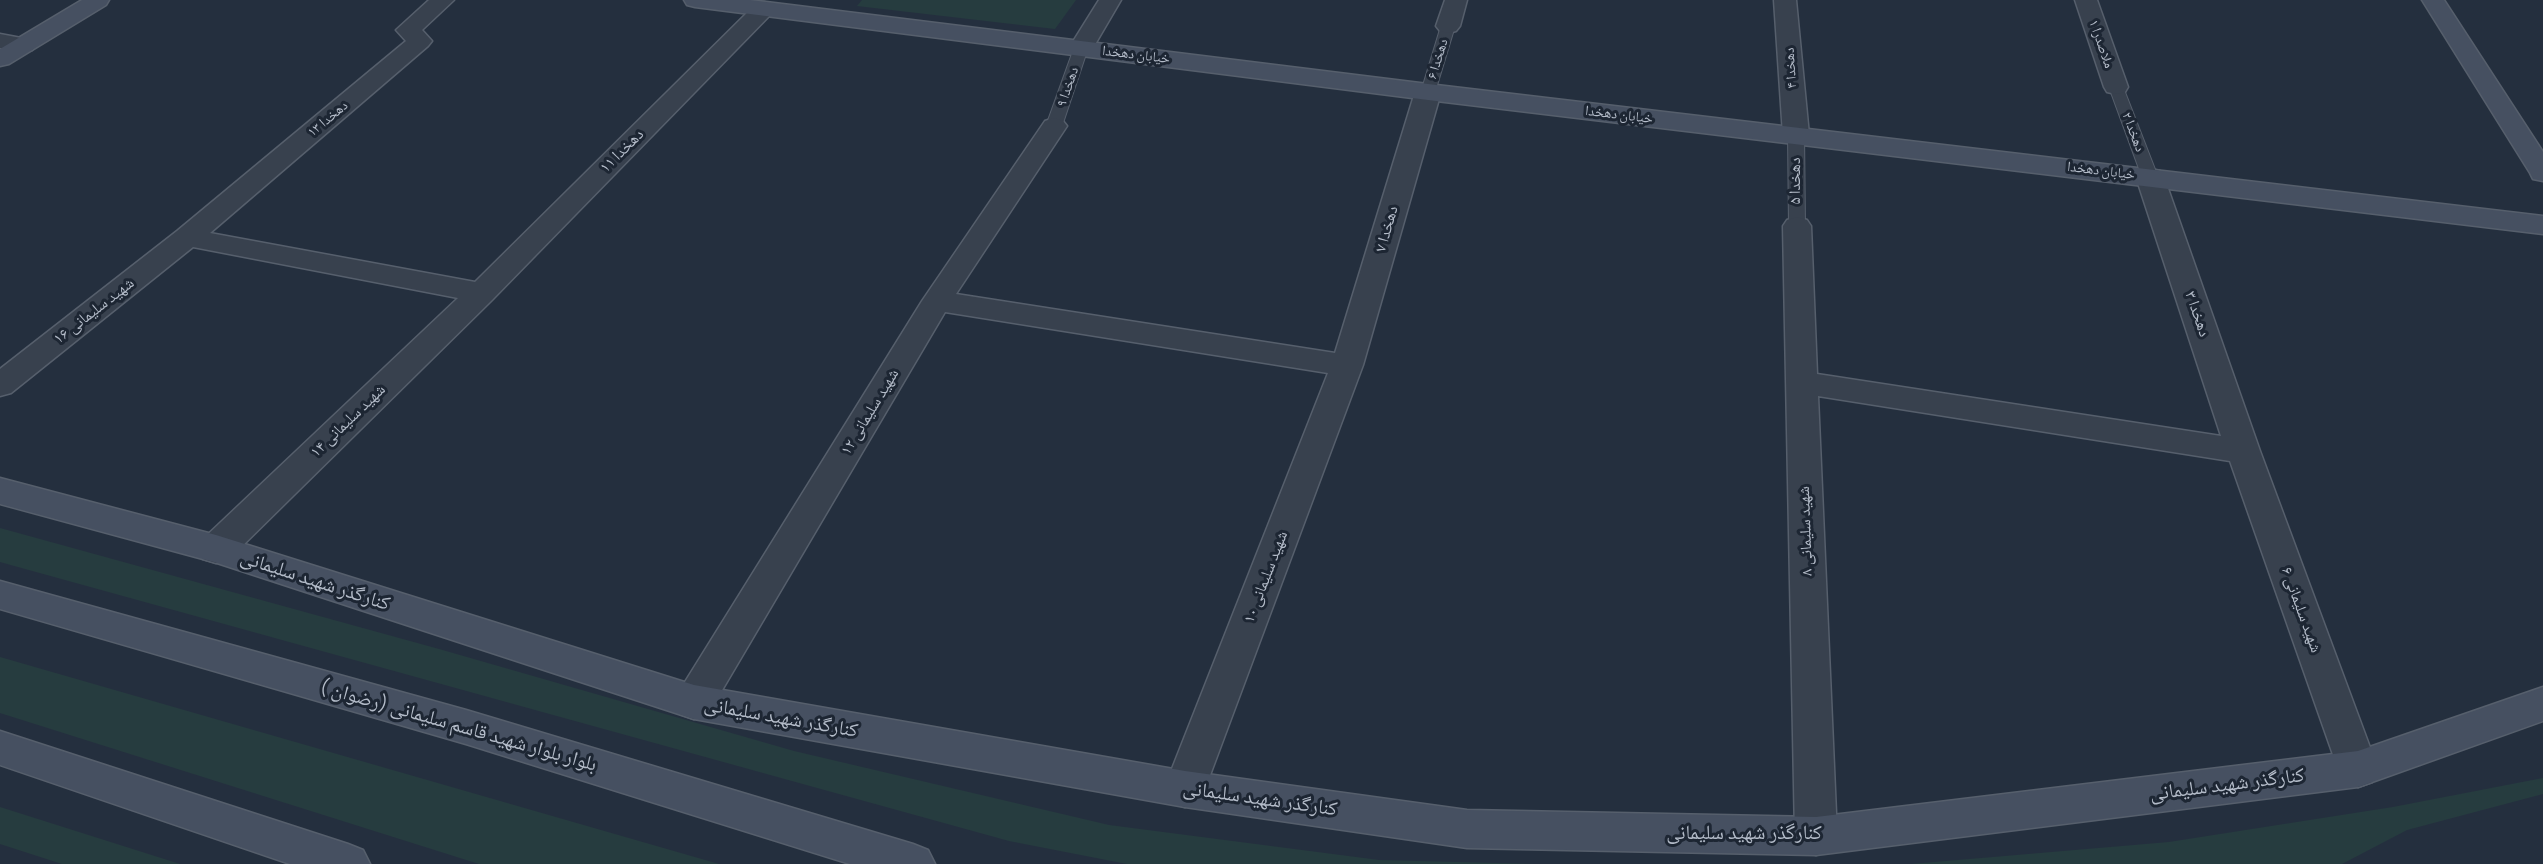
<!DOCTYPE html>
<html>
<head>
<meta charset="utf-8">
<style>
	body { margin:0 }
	canvas { display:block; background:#242f3e }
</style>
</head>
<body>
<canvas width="2543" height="864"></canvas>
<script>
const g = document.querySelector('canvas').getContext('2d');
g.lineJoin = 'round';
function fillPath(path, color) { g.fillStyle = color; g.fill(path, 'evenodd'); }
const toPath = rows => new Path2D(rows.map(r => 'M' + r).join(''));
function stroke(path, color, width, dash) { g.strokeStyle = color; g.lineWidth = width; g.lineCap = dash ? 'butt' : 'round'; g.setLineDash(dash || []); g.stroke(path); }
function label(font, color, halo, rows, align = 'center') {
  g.font = font + ' Manrope,"Noto Naskh Arabic",sans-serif'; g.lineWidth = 6; g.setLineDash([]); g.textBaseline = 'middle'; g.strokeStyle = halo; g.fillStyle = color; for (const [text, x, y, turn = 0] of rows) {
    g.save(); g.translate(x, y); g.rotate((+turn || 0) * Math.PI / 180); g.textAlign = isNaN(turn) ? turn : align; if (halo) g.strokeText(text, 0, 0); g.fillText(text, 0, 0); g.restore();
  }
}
const green = toPath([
	[862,0,1076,0,1055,29,857,6],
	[0,528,439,649,794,751,1109,825,1379,860,1536,864,1127,864,1009,841,0,562],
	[0,657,719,864,479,864,0,713],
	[2543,778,2543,794,2407,830,2342,864,1911,864,2169,842,2393,807],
	[0,807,180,864,62,864,0,844]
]);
const lane = toPath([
	[1448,22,1455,26,1435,92,1433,95,1423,95,1421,92,1441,26,1448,22],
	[1081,44,1088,48,1062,126,1059,129,1049,129,1046,126,1074,48,1081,44],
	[2116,83,2123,87,2158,177,2156,180,2150,182,2142,177,2109,87,2116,83],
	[1796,130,1804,135,1805,226,1797,231,1789,226,1788,135,1796,130]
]);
const street = toPath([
	[429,0,454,0,422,30,432,41,428,46,210,233,475,282,756,4,764,2,772,4,776,9,492,300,229,559,216,563,203,559,198,549,203,539,458,298,193,247,11,393,0,396,0,369,177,231,406,41,396,30,429,0],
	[1099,0,1121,0,1090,53,1081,55,1072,53,1069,48,1099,0],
	[1445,0,1467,0,1460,26,1456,31,1448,33,1440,31,1436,26,1445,0],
	[1774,0,1796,0,1809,135,1805,141,1796,143,1787,141,1783,135,1774,0],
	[2075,0,2097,0,2128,87,2125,92,2116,94,2107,92,2104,87,2075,0],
	[0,34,32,40,36,45,32,50,24,52,0,48,0,34],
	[1428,84,1437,87,1441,92,1363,365,1200,802,1185,807,1170,802,1164,789,1328,373,945,312,708,714,694,719,680,714,674,702,680,690,922,301,1045,121,1054,118,1063,121,1067,126,956,294,1335,353,1415,92,1419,87,1428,84],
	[2150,169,2160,171,2164,177,2260,451,2378,769,2372,782,2358,787,2344,782,2338,769,2230,461,1818,396,1837,836,1831,850,1816,855,1801,850,1795,836,1783,226,1787,220,1797,217,1807,220,1811,226,1817,374,2221,436,2136,177,2140,171,2150,169]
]);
const secondary = toPath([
	[82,0,109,0,106,5,9,64,0,66,0,49,82,0],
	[684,0,750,0,1428,84,2543,216,2543,234,1428,100,695,7,687,5,684,0],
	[2422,0,2444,0,2543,152,2543,181,2533,179,2530,173,2422,0],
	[0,478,216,535,694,685,1185,771,1467,810,1816,817,2358,751,2543,687,2543,721,2358,787,1816,855,1467,848,1185,807,694,719,214,562,0,504,0,478],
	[0,581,466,710,913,844,928,850,935,864,850,864,466,744,0,609,0,581],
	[0,731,348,844,363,850,370,864,290,864,0,765,0,731]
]);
const farStreetnames = [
	["ملاصدرا ۱",2101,44,71],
	["خیابان دهخدا",1136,55,7],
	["دهخدا ۶",1438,59,-73],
	["دهخدا ۴",1791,68,-94],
	["دهخدا ۹",1068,87,-71],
	["خیابان دهخدا",1619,115,7],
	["دهخدا ۱۳",328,119,-40],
	["دهخدا ۲",2133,132,69],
	["خیابان دهخدا",2101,171,7]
];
const streetNames = [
	["دهخدا ۱۱",622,151,-45],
	["دهخدا ۵",1796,181,-90],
	["دهخدا ۷",1387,229,-74],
	["شهید سلیمانی ۱۶",94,311,-38],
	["دهخدا ۳",2197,314,71],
	["شهید سلیمانی ۱۲",870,412,-59],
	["شهید سلیمانی ۱۴",348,421,-44],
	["شهید سلیمانی ۸",1806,531,-92],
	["شهید سلیمانی ۱۰",1266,577,-69],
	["شهید سلیمانی ۶",2301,610,70]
];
const nearStreetnames = [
	["کنارگذر شهید سلیمانی",315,581,18],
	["کنارگذر شهید سلیمانی",781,718,10],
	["بلوار بلوار شهید قاسم سلیمانی (رضوان )",458,726,16],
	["کنارگذر شهید سلیمانی",2227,785,-7],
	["کنارگذر شهید سلیمانی",1260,799,8],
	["کنارگذر شهید سلیمانی",1744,833]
];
fillPath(green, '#263c3f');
stroke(lane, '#565f6c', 2);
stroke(street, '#565f6c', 3);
stroke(secondary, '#565f6c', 3);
fillPath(lane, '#38414e');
fillPath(street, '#38414e');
fillPath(secondary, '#465061');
label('14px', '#b4bcc9', '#1d2633', farStreetnames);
label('16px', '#b4bcc9', '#1d2633', streetNames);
label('20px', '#b4bcc9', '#1d2633', nearStreetnames);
</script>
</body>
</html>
